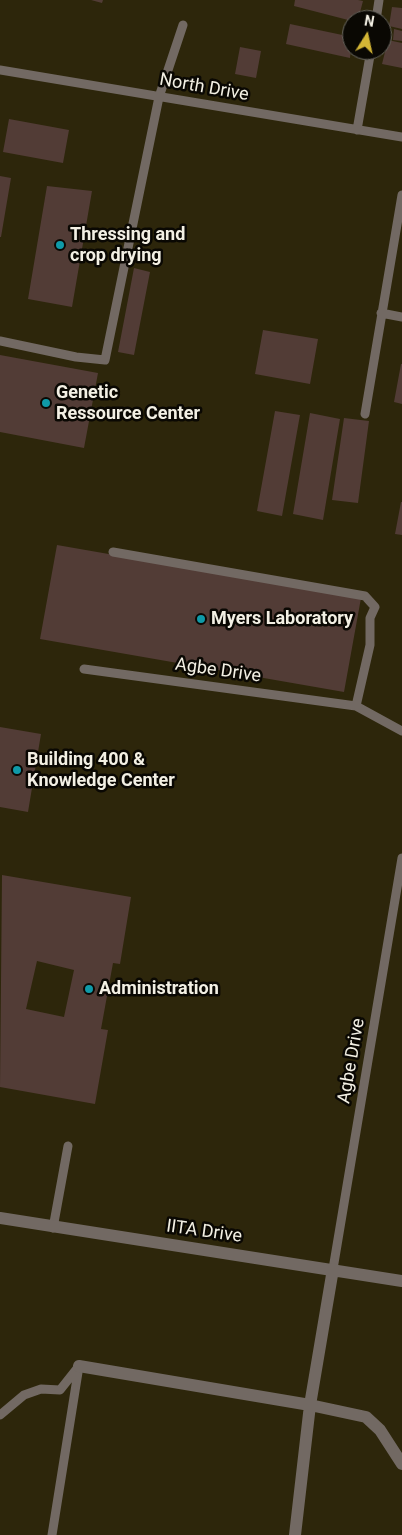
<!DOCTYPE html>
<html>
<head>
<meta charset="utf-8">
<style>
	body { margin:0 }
	#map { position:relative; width:402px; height:1535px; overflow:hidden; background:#231e0b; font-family:Roboto,sans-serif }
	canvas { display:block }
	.north { position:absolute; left:342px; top:10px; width:50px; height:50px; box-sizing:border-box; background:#0a0803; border:1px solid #67655d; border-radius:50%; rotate:10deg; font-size:14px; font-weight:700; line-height:20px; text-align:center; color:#f3f0e4 }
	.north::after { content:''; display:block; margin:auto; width:18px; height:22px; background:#d4b635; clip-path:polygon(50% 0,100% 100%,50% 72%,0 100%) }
</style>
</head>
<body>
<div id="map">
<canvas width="402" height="1535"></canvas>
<div class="north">N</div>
</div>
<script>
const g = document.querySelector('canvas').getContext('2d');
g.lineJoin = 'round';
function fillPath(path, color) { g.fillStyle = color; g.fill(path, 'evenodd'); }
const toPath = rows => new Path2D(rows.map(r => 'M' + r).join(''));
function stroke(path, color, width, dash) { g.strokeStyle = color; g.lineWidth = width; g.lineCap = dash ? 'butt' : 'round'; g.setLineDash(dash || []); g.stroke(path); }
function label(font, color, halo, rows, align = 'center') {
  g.font = font + ' Roboto,sans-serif'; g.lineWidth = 5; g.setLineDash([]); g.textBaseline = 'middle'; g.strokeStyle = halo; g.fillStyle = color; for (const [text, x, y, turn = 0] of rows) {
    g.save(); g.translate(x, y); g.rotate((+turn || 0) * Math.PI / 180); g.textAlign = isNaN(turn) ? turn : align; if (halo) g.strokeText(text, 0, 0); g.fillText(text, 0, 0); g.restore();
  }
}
const built = toPath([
	[0,0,402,0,402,1535,0,1535],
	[352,20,382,20,382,50,352,50]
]);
const building = toPath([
	[91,0,103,0,102,3],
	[295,0,358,0,363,1,358,20,352,21,294,6],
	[392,7,402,8,402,29,389,26],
	[290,24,352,37,350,58,286,44],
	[394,29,402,31,402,41,393,40],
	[388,40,402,43,402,68,382,64],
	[240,47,261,51,256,78,235,74],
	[9,119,69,130,63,163,3,152],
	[0,176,11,178,1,237,0,237],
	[47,186,92,191,72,307,28,299],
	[134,268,150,272,134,355,118,352],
	[263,330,318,339,310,384,255,374],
	[0,355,98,373,84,448,0,432],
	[401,364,402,364,402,404,394,402],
	[275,411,300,415,282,516,257,511],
	[310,413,340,419,323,520,293,514],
	[344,418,369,421,358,503,332,500],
	[401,502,402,502,402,535,395,534],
	[57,545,361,598,344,692,40,639],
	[0,727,41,734,28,812,0,807],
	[2,875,131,897,120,964,113,963,101,1029,108,1030,95,1104,0,1087],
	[37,961,74,970,64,1017,26,1009]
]);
const lane = toPath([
	[376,20,379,0],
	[0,70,402,137],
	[357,130,371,50],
	[381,313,402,317],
	[0,341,76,357,105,360,159,97,183,25],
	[365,414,402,195],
	[113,552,365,596,375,607,370,618,370,645,356,706],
	[84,669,356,706,402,731],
	[53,1228,68,1146],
	[333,1269,402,858],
	[0,1415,24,1395,41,1389,60,1390,79,1366],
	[52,1535,79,1366]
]);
const street = toPath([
	[0,1218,402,1281],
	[79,1366,310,1405,366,1417,380,1430,402,1464],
	[295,1535,310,1405,333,1269]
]);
const markers = [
	[60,245,5,"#0f9aa8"],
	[46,403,5,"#0f9aa8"],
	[201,619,5,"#0f9aa8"],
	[17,770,5,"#0f9aa8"],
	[89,989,5,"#0f9aa8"]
];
const streetNames = [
	["North Drive",204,88,10],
	["Agbe Drive",218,671,8],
	["Agbe Drive",352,1061,-80],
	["IITA Drive",204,1232,8]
];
const poiNames = [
	["Thressing and",70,235],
	["crop drying",70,256],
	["Genetic",56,393],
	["Ressource Center",56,414],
	["Myers Laboratory",211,619],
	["Building 400 &",27,760],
	["Knowledge Center",27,781],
	["Administration",99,989]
];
fillPath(built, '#2d260b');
fillPath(building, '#523c36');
stroke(lane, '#726963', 9);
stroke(street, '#726963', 12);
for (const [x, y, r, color] of markers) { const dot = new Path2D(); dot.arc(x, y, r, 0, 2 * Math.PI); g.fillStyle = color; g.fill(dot); stroke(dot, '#0a0803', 2); }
label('18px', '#f3f0e4', '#0a0803', streetNames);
label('bold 18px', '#f3f0e4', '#0a0803', poiNames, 'left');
</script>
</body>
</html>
